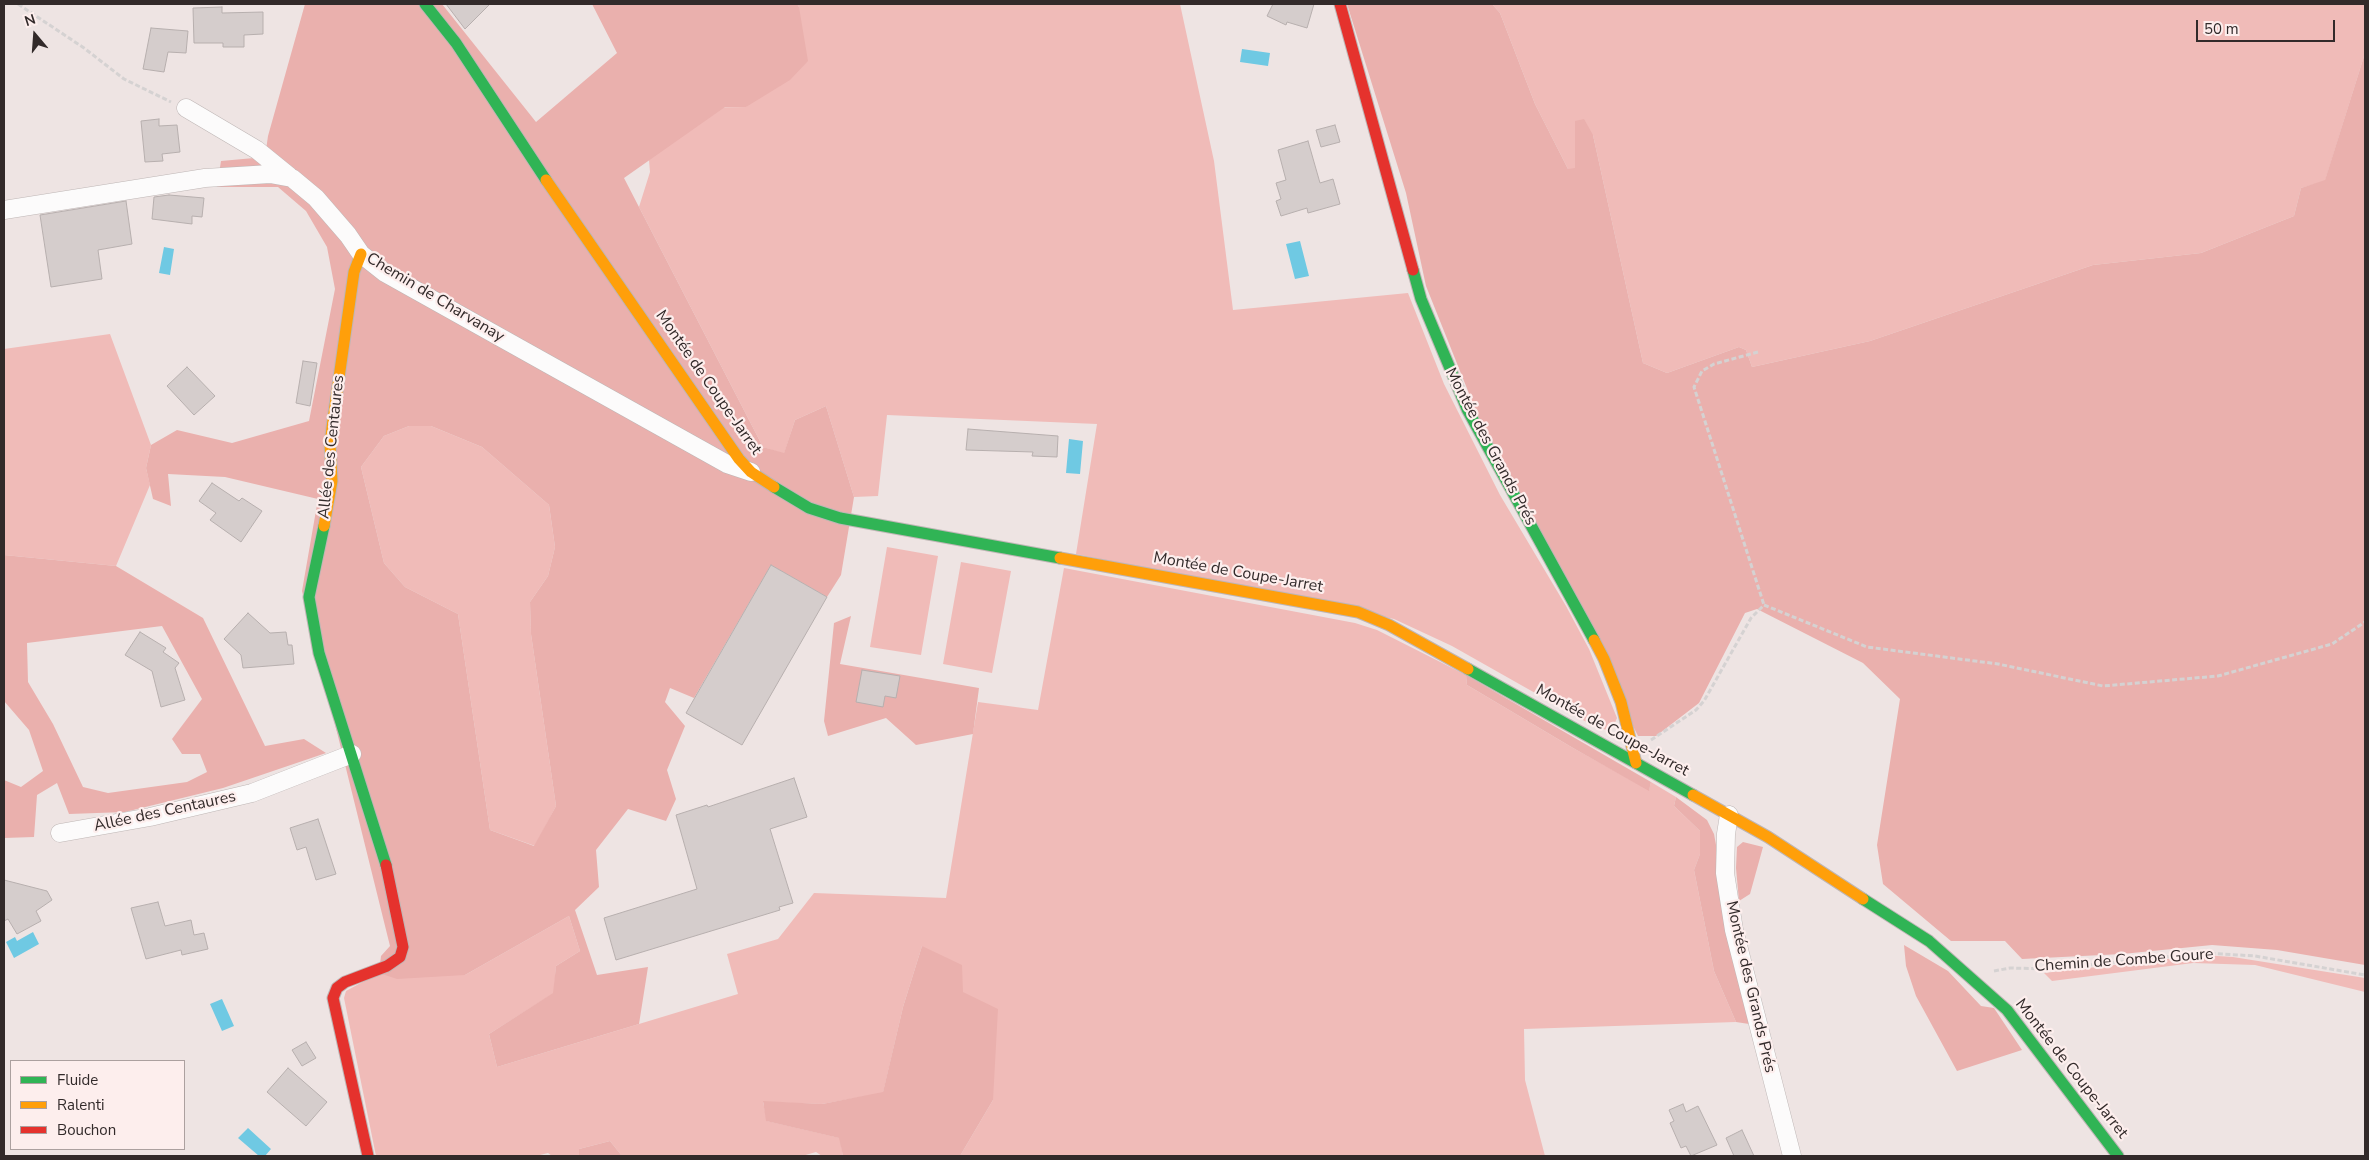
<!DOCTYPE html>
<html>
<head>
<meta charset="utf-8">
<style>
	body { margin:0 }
	#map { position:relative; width:2369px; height:1160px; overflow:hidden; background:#eee4e3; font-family:"Nunito Sans",sans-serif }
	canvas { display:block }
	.frame { position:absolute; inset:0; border:5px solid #322a2a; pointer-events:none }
	.legend { position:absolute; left:10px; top:1060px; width:175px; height:90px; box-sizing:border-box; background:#fdeeed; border:1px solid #aca09f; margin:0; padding:6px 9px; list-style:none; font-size:15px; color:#322a2a }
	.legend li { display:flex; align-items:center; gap:10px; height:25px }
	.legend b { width:25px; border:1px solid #aca09f }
	.north { position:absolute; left:10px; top:10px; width:50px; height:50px; -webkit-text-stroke:4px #fdeeed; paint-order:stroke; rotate:342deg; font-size:14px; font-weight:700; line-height:20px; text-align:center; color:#322a2a }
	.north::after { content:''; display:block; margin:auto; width:18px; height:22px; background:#322a2a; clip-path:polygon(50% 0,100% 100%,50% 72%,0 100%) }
	.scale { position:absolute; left:2196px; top:20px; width:139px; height:22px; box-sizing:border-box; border:2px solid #322a2a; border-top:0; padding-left:6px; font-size:15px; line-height:18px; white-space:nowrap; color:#322a2a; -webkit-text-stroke:4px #fdeeed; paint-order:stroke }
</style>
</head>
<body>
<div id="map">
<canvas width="2369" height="1160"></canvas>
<div class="frame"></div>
<ul class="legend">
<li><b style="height:6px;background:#30b455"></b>Fluide</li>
<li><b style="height:6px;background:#ff9f0a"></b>Ralenti</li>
<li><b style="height:6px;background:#e5322d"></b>Bouchon</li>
</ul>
<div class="north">N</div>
<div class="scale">50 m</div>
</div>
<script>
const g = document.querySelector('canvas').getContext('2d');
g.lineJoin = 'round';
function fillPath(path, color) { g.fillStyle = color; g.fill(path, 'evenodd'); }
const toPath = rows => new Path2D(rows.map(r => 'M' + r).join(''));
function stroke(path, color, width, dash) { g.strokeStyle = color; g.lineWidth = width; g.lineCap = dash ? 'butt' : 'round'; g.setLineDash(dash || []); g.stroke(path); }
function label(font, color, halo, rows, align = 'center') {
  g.font = font + ' "Nunito Sans",sans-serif'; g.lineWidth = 4.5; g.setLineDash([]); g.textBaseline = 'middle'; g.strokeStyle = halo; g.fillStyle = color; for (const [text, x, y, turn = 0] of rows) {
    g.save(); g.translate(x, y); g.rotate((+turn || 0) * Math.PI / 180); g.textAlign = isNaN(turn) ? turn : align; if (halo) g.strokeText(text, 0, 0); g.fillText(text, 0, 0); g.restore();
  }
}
const green = toPath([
	[797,4,1180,4,1214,161,1233,310,1408,293,1444,384,1500,495,1566,606,1589,649,1617,718,1614,725,1608,730,1597,728,1452,646,1394,619,1076,554,1097,424,887,415,878,496,854,497,826,406,795,420,784,454,763,447,639,207,650,172,647,136,665,108,746,107,799,7],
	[1492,4,2365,4,2365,53,2325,181,2301,188,2294,216,2201,253,2093,265,1870,341,1752,367,1746,350,1739,347,1667,373,1643,363,1593,135,1575,169,1568,169,1535,104,1500,13],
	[110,334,151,445,146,468,150,485,116,566,4,555,4,349],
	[409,426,431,426,482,447,549,505,555,547,548,576,530,602,531,634,556,806,535,846,490,830,458,614,405,587,384,563,361,467,384,436],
	[887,547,938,556,921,655,870,647],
	[961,562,1011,571,992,673,943,664],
	[1064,568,1355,623,1377,630,1466,675,1467,685,1573,748,1649,790,1651,782,1676,797,1674,806,1700,831,1700,854,1694,870,1714,971,1736,1022,1524,1029,1525,1080,1545,1156,960,1156,993,1100,963,992,922,946,903,1007,883,1093,822,1104,763,1102,767,1121,840,1138,843,1156,822,1156,816,1152,802,1156,622,1156,610,1141,579,1149,579,1156,552,1156,548,1153,536,1156,376,1156,344,998,346,991,379,973,465,975,569,916,580,951,556,966,554,993,489,1034,497,1067,738,994,727,954,778,939,814,893,946,898,978,702,1038,710],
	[2202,955,2233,957,2365,978,2365,992,2255,965,2193,963,2052,981,2044,973]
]);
const forest = toPath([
	[305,4,442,4,536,122,617,53,592,4,797,4,799,7,808,61,790,80,746,107,725,107,624,178,763,447,784,453,795,420,826,406,854,497,841,575,827,597,771,565,694,698,670,688,665,702,685,726,667,770,676,799,666,821,628,809,596,850,599,887,575,910,597,975,648,967,639,1024,497,1067,489,1034,553,993,556,966,580,951,569,916,465,975,397,979,379,973,381,956,390,946,302,591,318,499,225,477,168,474,171,506,153,499,146,468,151,445,177,430,232,443,309,421,335,289,327,247,306,211,278,187,217,187,221,161,265,157,268,136],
	[409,426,431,426,482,447,549,505,555,547,548,576,530,602,531,634,556,806,534,846,490,830,458,614,405,587,384,563,361,467,384,436],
	[1347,4,1492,4,1500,13,1535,104,1568,169,1575,168,1575,121,1584,119,1593,135,1643,363,1667,373,1739,347,1746,350,1752,367,1870,341,2093,265,2201,253,2294,216,2301,188,2325,180,2365,53,2365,965,2277,950,2212,945,2122,954,2022,959,2005,941,1951,941,1883,884,1877,845,1900,699,1863,663,1757,609,1745,613,1699,703,1656,736,1638,736,1478,416,1426,286,1406,193],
	[4,555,116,566,203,618,265,746,304,739,326,753,223,788,125,812,69,814,57,783,37,795,34,837,4,838,4,780,21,787,43,771,29,730,4,701],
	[162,626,202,699,172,739,182,754,200,754,207,772,187,782,108,793,83,787,53,724,28,682,27,643],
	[851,616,840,664,979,688,973,734,916,745,886,718,828,736,824,721,834,623],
	[1466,675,1651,782,1649,791,1573,748,1467,685],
	[1676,797,1707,820,1714,834,1749,1024,1736,1022,1714,971,1694,870,1700,854,1700,831,1674,806],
	[1743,842,1763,847,1750,894,1739,901,1736,868,1737,847],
	[1904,945,1948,971,1981,1006,1994,1008,2022,1050,1957,1071,1916,996,1906,966],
	[922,946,962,965,963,992,998,1009,993,1100,960,1156,843,1156,839,1138,766,1121,763,1101,822,1104,883,1092,903,1007],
	[610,1141,622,1156,579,1156,579,1149]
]);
const water = toPath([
	[1242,49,1270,53,1268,66,1240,62],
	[1300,241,1309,276,1295,279,1286,244],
	[164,247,174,249,170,275,159,273],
	[1069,439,1083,441,1080,474,1066,473],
	[33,932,39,944,14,958,6,942,15,937,17,941],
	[222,999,234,1026,222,1031,210,1004],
	[248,1128,271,1149,265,1156,259,1156,238,1138]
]);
const building = toPath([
	[446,4,490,4,465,29,446,4],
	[1273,4,1314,4,1307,28,1287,22,1286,25,1267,16,1273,4],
	[222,7,222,13,263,12,263,34,244,35,244,47,223,47,223,43,194,43,193,8,222,7],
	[151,28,188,31,186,53,168,52,164,72,143,69,151,28],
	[159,119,159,126,177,125,180,152,162,154,163,161,145,162,141,121,159,119],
	[1335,125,1340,142,1321,147,1316,130,1335,125],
	[1308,141,1320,183,1333,179,1340,204,1308,213,1307,208,1281,216,1276,201,1281,199,1276,183,1286,180,1278,150,1308,141],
	[169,195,204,198,202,217,192,216,192,224,152,219,154,197,169,195],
	[126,201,132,244,98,250,102,279,51,287,40,215,126,201],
	[303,361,317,363,310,406,296,403,303,361],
	[187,367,215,396,194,415,167,386,187,367],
	[968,429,1058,436,1057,457,1032,456,1033,452,966,450,968,429],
	[212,483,239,501,242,498,262,511,241,542,210,520,216,513,199,501,212,483],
	[771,565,827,597,742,745,686,713,771,565],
	[248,613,270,633,286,632,288,645,292,645,294,664,243,668,241,655,224,639,248,613],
	[140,632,166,648,163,652,179,663,175,668,185,700,161,707,152,671,125,655,140,632],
	[862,670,900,676,896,698,885,696,883,707,856,702,862,670],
	[794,778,807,817,770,829,793,903,779,907,780,910,616,960,604,918,697,889,676,815,707,805,708,807,794,778],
	[318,819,336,874,316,880,306,847,297,850,290,828,318,819],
	[4,880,47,891,52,900,36,911,41,921,17,934,8,919,4,921,4,880],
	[158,902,165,926,191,920,194,935,204,933,208,949,182,955,181,950,146,959,131,908,158,902],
	[306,1042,316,1058,302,1066,292,1050,306,1042],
	[288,1068,327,1102,306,1126,267,1092,288,1068],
	[1683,1104,1686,1112,1698,1106,1717,1145,1691,1156,1686,1146,1681,1148,1670,1123,1674,1121,1669,1110,1683,1104],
	[1742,1130,1754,1156,1734,1156,1726,1138,1742,1130]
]);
const path = toPath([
	[18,4,84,48,124,79,171,102],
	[1758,352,1714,364,1702,371,1694,387,1764,605],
	[1764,605,1867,647,1998,664,2103,686,2218,676,2332,644,2365,622],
	[1651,740,1696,710,1704,701,1751,618,1764,605],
	[1994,971,2010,968,2049,969,2205,953,2255,956,2365,975]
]);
const street = toPath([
	[186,108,257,150,289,176],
	[4,210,205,178,270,174,292,178,316,198,348,235,361,254,385,273,727,464,751,472],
	[1729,815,1726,834,1725,873,1734,930,1792,1156],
	[60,833,150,817,252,793,352,754]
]);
const fast = toPath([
	[425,4,456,43,546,180],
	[1413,270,1421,299,1467,409,1594,640],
	[774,487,809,508,840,518,1060,558],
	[324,526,309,597,319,653,386,865],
	[1468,669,1693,795],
	[1863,899,1929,941,2007,1010,2118,1156]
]);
const slow = toPath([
	[546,180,739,459,751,472,774,487],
	[324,526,332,481,330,444,333,420,354,272,361,254],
	[1060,558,1358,612,1389,625,1468,669],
	[1594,640,1604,659,1621,702,1636,763],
	[1693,795,1768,837,1863,899]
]);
const jam = toPath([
	[1340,4,1413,270],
	[368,1156,333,998,337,988,345,982,387,966,400,957,403,947,386,865]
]);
const streetNames = [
	["Chemin de Charvanay",435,298,31],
	["Montée de Coupe-Jarret",708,383,55],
	["Allée des Centaures",332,447,-84],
	["Montée des Grands Prés",1490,447,62],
	["Montée de Coupe-Jarret",1238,573,10],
	["Montée de Coupe-Jarret",1612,731,29],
	["Allée des Centaures",165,812,-12],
	["Chemin de Combe Goure",2124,961,-4],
	["Montée des Grands Prés",1750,987,77],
	["Montée de Coupe-Jarret",2071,1069,52]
];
fillPath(green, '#f0bbb8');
fillPath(forest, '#eab0ad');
fillPath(water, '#6fc9e3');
fillPath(building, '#d5cdcc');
stroke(building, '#b7afae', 1);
stroke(street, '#beb6b5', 19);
stroke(fast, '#beb6b5', 13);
stroke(slow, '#beb6b5', 13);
stroke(jam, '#beb6b5', 13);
stroke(path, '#d5d2d2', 3, [5, 2.5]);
stroke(street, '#fcfbfb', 18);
stroke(fast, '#30b455', 11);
stroke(slow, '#ff9f0a', 11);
stroke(jam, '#e5322d', 11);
label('16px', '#322a2a', '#fdeeed', streetNames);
</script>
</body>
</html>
